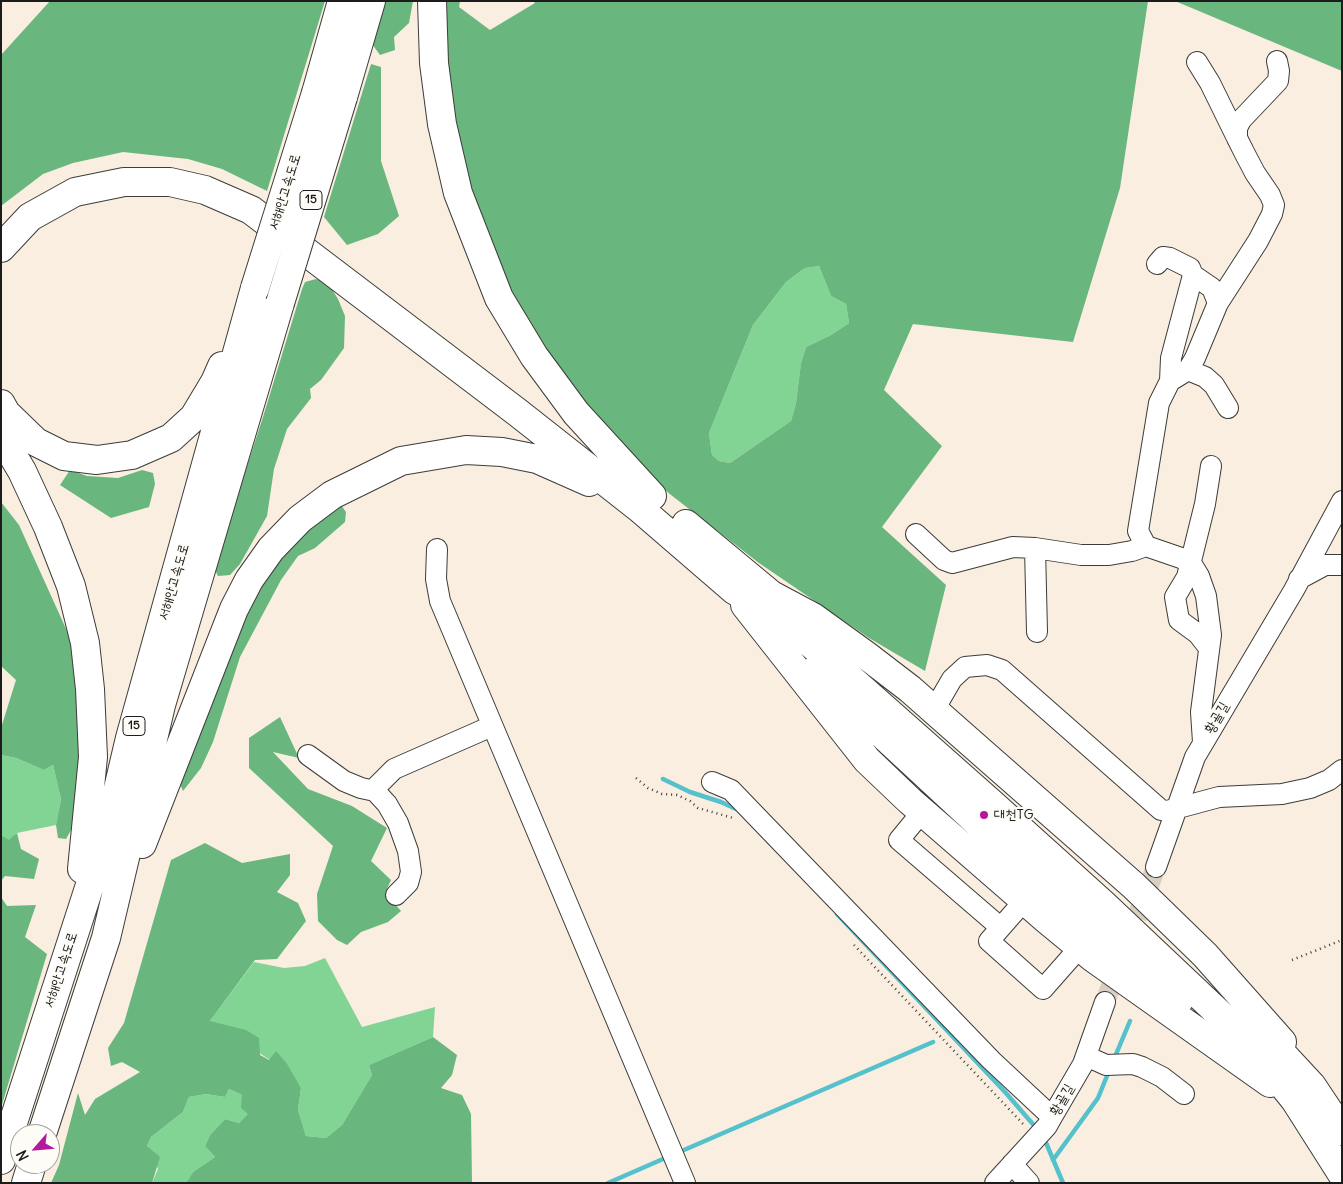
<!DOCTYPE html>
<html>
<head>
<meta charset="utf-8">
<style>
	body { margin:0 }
	#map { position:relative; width:1343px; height:1184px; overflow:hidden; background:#f9eedf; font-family:Delius,sans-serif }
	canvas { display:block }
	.frame { position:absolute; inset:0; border:2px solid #1c1c1c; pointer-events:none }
	.north { position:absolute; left:10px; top:1124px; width:50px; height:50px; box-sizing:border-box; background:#fdfcf7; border:1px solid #a3a29f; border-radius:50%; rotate:243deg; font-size:14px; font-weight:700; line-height:20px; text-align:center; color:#1c1c1c }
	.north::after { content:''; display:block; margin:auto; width:18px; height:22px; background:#b5179e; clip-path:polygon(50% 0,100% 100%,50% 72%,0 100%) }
</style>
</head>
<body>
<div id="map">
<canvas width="1343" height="1184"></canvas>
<div class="frame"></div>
<div class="north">N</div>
</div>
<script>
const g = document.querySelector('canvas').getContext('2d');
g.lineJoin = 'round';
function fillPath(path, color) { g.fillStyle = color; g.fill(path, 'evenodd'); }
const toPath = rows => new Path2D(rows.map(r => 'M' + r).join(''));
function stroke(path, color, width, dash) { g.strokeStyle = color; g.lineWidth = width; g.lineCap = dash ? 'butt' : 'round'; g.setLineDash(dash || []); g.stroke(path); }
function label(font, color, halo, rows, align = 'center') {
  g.font = font + ' Delius,"Poor Story",sans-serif'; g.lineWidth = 4; g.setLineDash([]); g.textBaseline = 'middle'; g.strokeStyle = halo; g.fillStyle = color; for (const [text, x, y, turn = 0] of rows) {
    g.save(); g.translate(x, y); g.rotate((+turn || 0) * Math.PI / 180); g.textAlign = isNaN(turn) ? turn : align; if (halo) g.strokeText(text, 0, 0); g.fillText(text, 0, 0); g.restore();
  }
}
const green = toPath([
	[819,266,831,296,846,304,849,323,831,335,806,347,801,363,796,403,791,421,730,463,719,461,712,455,709,433,753,325,786,282,805,268],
	[1,755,16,758,44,770,53,765,61,799,56,825,17,833,9,841,1,835],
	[325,958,362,1027,435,1007,433,1037,369,1065,372,1075,342,1125,326,1138,306,1136,298,1110,301,1088,276,1052,270,1060,210,1021,254,962,284,968,305,966],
	[229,1089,242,1095,249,1114,239,1123,225,1119,210,1135,205,1146,215,1157,193,1172,186,1183,152,1183,158,1169,147,1146,151,1137,183,1112,189,1097,206,1094,225,1097]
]);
const forest = toPath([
	[50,1,325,1,267,191,222,169,188,159,123,152,73,163,43,174,1,206,1,55],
	[384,1,413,1,409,23,394,37,395,50,380,55,372,44],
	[440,1,460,1,459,7,490,30,535,3,533,1,1148,1,1120,188,1073,342,913,324,884,390,942,446,882,527,946,585,925,671,869,638,759,563,671,495,637,465,607,434,519,315,457,154],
	[819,266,831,296,846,304,849,323,831,335,806,347,801,363,796,403,791,421,730,463,719,461,712,455,709,433,753,325,786,282,805,268],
	[1175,1,1342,1,1342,71],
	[371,64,381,67,381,161,399,216,378,234,347,245,324,217],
	[316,279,328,283,338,299,345,316,344,348,321,380,310,389,311,398,287,429,274,469,267,516,240,564,230,575,218,576,214,568,263,417,302,289,305,282],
	[70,470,87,476,118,478,142,470,153,473,155,484,149,507,111,518,60,485],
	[1,502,19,525,77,653,83,697,76,821,66,839,58,838,56,825,61,799,53,765,44,770,16,758,1,755,1,728,16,680,1,666],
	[341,505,346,512,345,522,315,548,298,556,281,580,240,657,213,742,201,768,183,791,178,779,248,600,300,530],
	[280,717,299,758,273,752,308,789,352,806,387,828,371,861,391,880,385,893,401,911,388,922,361,932,347,945,337,940,318,921,317,894,333,846,249,768,249,738],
	[17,833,21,849,39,859,34,879,5,876,1,881,1,835,9,840],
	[205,843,242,863,290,854,290,875,277,892,298,903,306,921,277,959,255,960,210,1021,246,1030,259,1038,260,1055,269,1060,276,1051,287,1064,301,1088,298,1110,306,1136,326,1138,342,1125,372,1075,369,1065,433,1037,457,1055,452,1075,441,1088,462,1095,471,1114,472,1183,186,1183,193,1172,215,1157,205,1146,210,1135,225,1119,239,1123,248,1114,241,1108,242,1095,229,1089,225,1097,206,1094,189,1097,183,1112,151,1137,147,1146,160,1157,152,1183,51,1183,59,1165,78,1093,85,1115,95,1099,140,1072,122,1062,111,1066,108,1048,124,1023,171,860],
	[1,897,7,906,36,905,25,937,47,954,1,1108]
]);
const stream = toPath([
	[663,779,690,792,721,802,736,809],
	[837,914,1005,1092,1038,1130],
	[1114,1059,1130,1021],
	[1044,1138,1063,1183],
	[684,1150,933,1042],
	[1053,1160,1098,1098,1109,1071],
	[608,1183,663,1159]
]);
const minorTunnel = toPath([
	[1105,1002,1156,867]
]);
const path = toPath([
	[636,778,648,788,662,794,677,795,690,801,698,808,733,818],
	[854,945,1025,1126],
	[1292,960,1342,940]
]);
const minor = toPath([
	[1197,62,1210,83,1237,138],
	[1157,264,1163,257,1170,258,1190,268,1193,275,1171,358,1170,381,1159,403,1138,531,1146,546,1181,558,1191,563,1199,576,1206,596,1211,635,1201,712,1203,742],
	[1218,303,1258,241,1272,214,1274,205,1270,195,1255,173,1244,152,1237,138,1237,128,1241,120,1278,81,1279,71,1277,61],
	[1188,370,1205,377,1214,385,1228,408],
	[1170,381,1188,370,1195,358,1218,303,1212,288,1193,275],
	[916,534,944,560,952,563,1013,547,1035,548,1081,555,1109,555,1132,551,1146,546],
	[1035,548,1037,632],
	[437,549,436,579,440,601,685,1183],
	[1299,579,1325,565,1342,565],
	[1209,648,1198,634,1179,620,1175,597,1187,577,1205,504,1211,466],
	[934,710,952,679,965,667,987,665,1002,670,1161,810,1167,811,1219,797,1282,794,1310,788,1329,780,1342,770],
	[308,755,344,781,361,788,375,791],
	[712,782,731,790,991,1060,1052,1117],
	[922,812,899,840,1000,927],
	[1156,867,1195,757,1294,590,1342,501],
	[396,895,408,883,411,872,408,851,398,823,387,804,375,791,376,787,394,769,492,726],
	[1024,901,989,941,1043,989,1080,947],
	[1086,1056,1106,1065,1133,1064,1142,1067,1162,1077,1184,1094],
	[1012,1164,1029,1183],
	[995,1183,1047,1126,1052,1117,1083,1064,1105,1002]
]);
const highway = toPath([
	[432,1,434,63,442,124,458,193,499,298,534,356,576,413,652,496],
	[316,93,342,1],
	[343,97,371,1],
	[1,248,30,217,75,192,124,182,170,182,205,190,251,210,517,412,639,508,734,590,767,610,808,641,991,803,1104,905,1246,1039,1295,1100,1342,1174],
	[1,404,6,413,36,442,64,456,97,460,132,455,171,438,194,417,215,382,222,366],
	[1,436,22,471,48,527,71,586,85,643,90,689,93,757,82,869],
	[686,524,780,602],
	[768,593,813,617,867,656,910,689,970,742,1134,886,1205,955,1282,1042],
	[745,605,867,760,910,801,1047,920,1092,957,1270,1083],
	[814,671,992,836,1180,999],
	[142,844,234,609,249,580,271,549,300,519,332,495,401,461,466,450,502,452,537,459,589,482],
	[1261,1031,1312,1086,1342,1131],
	[42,1134,106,938,161,705,280,303],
	[1,1160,110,823,130,738,255,288],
	[26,1183,32,1164]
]);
const highwayBridge = toPath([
	[255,288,316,93],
	[280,303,343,97]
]);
const markers = [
	[984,815,5,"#b5179e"]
];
const shields = [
	[311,200,22],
	[134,726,22]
];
const shieldNames = [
	["15",311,200],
	["15",134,726]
];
const streetNames = [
	["서해안고속도로",285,192,-73],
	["서해안고속도로",174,582,-74],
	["황골길",1217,718,-60],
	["서해안고속도로",61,970,-72],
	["황골길",1062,1100,-60]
];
const poiNames = [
	["대천TG",994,815]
];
fillPath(green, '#82d495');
fillPath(forest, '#69b67e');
stroke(stream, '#54c1cc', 4.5);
stroke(minorTunnel, '#d8cec2', 20, [20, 10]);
stroke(minor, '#3d3c39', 22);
stroke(highway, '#3d3c39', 30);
stroke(path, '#3d3c39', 2.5, [1, 4]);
stroke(minor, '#fff', 20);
stroke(highway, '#fff', 28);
stroke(highwayBridge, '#3d3c39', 30, []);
stroke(highwayBridge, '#fff', 28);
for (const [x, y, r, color] of markers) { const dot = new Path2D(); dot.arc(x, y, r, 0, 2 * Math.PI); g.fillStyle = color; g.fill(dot); stroke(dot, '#fdfcf7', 2); }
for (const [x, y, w] of shields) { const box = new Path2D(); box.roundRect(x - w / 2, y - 9.5, w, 19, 4); g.fillStyle = '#fdfcf7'; g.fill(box); stroke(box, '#1c1c1c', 1); }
label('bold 12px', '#1c1c1c', null, shieldNames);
label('14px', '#1c1c1c', '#fdfcf7', streetNames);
label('14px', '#1c1c1c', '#fdfcf7', poiNames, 'left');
</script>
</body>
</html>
